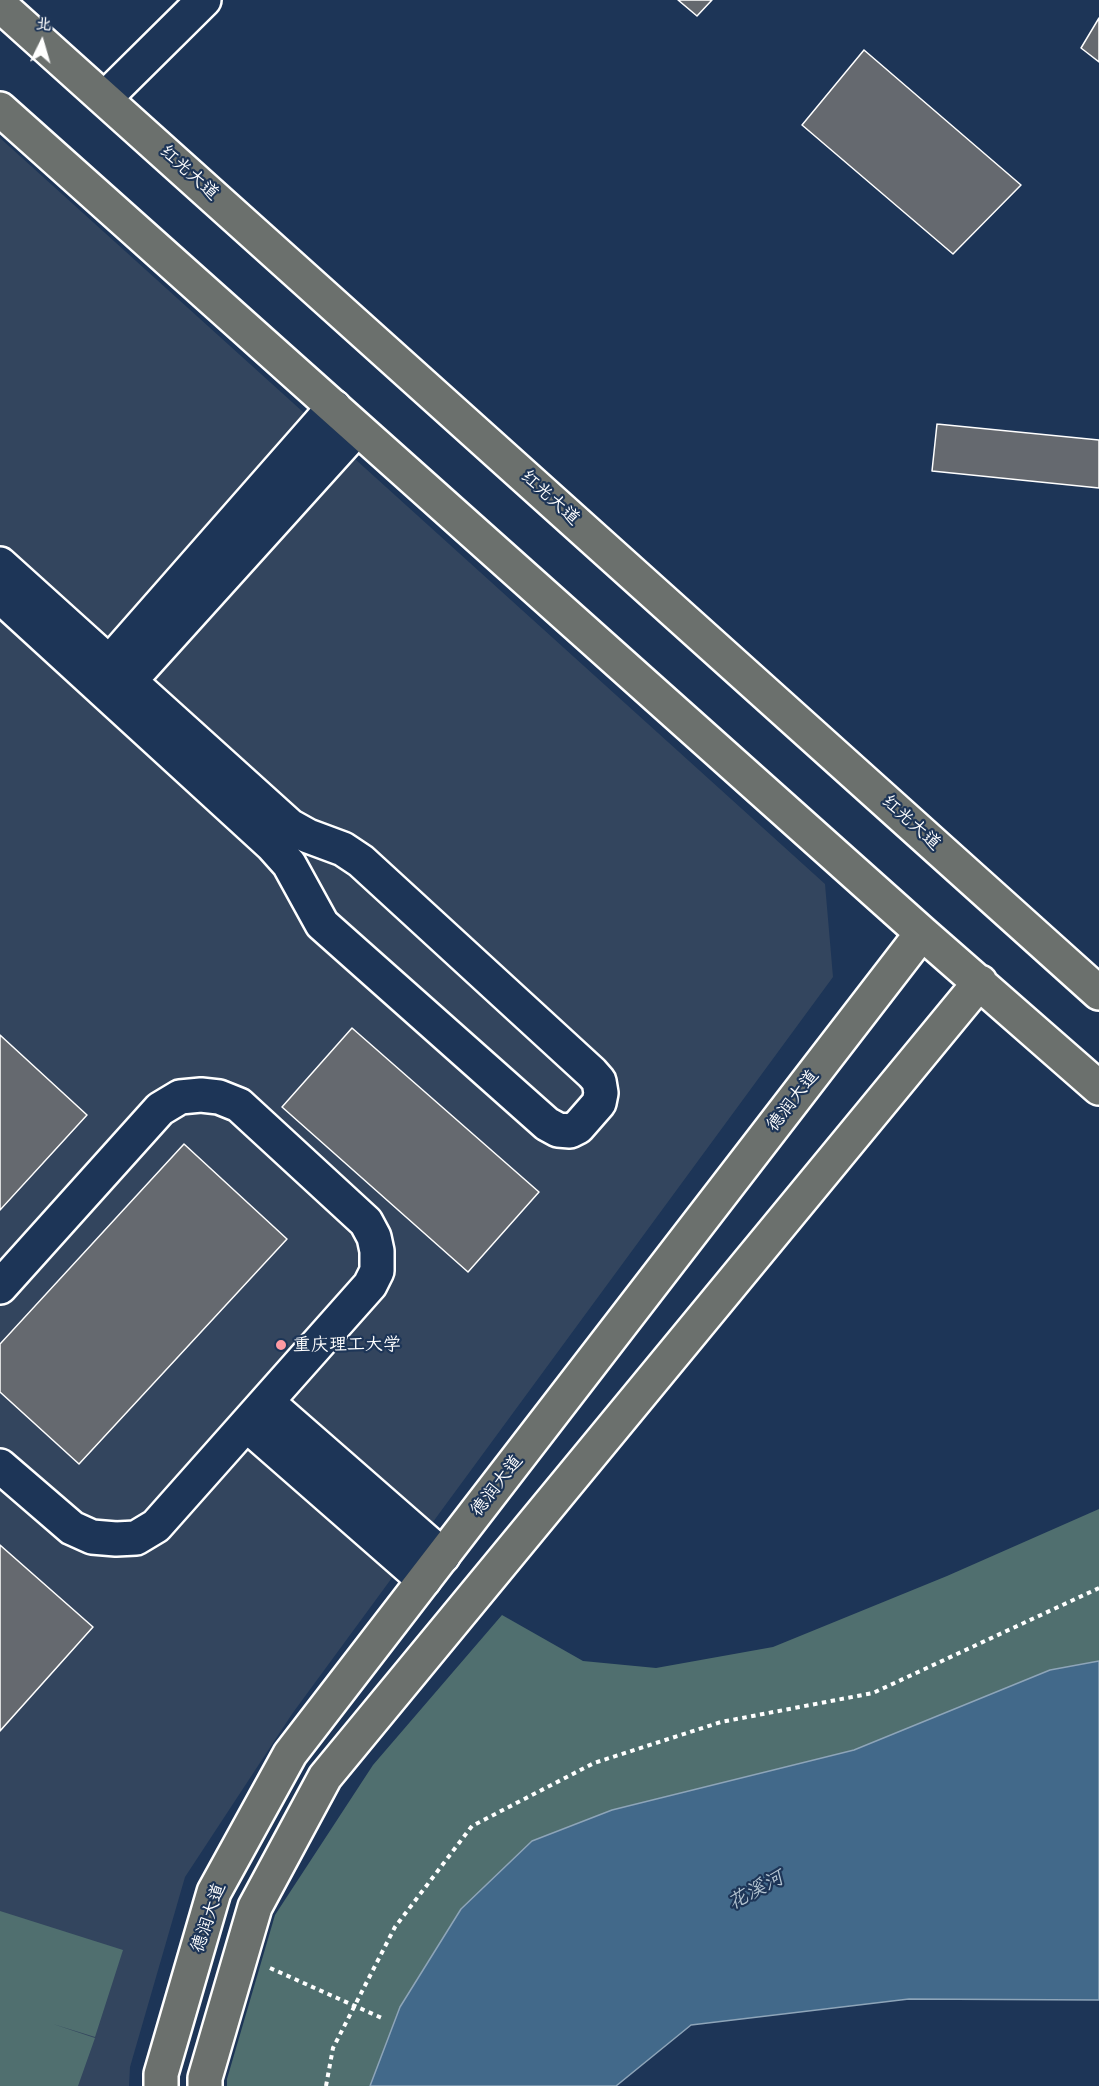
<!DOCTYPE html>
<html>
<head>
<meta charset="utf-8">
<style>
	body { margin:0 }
	#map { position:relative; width:1099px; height:2086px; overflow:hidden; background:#1d3557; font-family:Sriracha,"LXGW WenKai TC",sans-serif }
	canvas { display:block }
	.north { position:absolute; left:12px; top:12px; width:60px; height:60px; -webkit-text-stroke:4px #1d3557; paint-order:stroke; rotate:5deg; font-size:16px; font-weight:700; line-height:24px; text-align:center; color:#fff }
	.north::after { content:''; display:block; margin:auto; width:21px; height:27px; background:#fff; clip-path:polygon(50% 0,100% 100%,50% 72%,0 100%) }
</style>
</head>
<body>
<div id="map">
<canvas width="1099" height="2086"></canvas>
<div class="north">北</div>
</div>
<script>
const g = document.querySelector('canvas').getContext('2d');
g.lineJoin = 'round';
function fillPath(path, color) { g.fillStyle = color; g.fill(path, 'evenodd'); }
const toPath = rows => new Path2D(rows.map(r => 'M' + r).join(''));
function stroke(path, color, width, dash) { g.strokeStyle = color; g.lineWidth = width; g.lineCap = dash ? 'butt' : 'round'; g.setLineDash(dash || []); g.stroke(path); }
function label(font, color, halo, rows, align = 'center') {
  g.font = font + ' Sriracha,"LXGW WenKai TC",sans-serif'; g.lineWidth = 4.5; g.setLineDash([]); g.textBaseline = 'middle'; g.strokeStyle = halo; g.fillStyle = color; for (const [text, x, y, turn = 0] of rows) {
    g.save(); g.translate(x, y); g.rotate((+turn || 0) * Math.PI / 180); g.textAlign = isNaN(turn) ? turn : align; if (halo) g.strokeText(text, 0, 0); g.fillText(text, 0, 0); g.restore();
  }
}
const built = toPath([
	[0,138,825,884,833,977,292,1714,185,1877,130,2067,129,2086,0,2086]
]);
const green = toPath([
	[1099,1509,1099,1661,1050,1671,854,1750,612,1810,532,1841,400,2007,370,2086,227,2086,227,2079,275,1915,373,1765,502,1615,583,1661,656,1668,773,1647,947,1576],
	[0,1911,123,1950,95,2037,53,2024,95,2038,78,2086,0,2086]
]);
const water = toPath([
	[1099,1661,1099,2000,909,1999,691,2025,616,2086,370,2086,400,2007,461,1909,532,1841,612,1810,854,1750,1050,1670,1099,1661]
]);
const building = toPath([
	[678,0,712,0,697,16,678,0],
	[1099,18,1099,62,1081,48,1099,18],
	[864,50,1021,185,953,254,802,125,864,50],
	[937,424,1099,440,1099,488,932,471,937,424],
	[352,1028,539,1192,468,1272,282,1107,352,1028],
	[0,1035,87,1115,0,1210,0,1035],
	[184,1144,287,1239,79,1464,0,1392,0,1344,184,1144],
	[0,1545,93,1627,0,1731,0,1545]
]);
const path = toPath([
	[270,1968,384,2019],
	[326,2086,333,2048,395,1927,472,1826,594,1763,721,1722,873,1693,1099,1588]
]);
const minor = toPath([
	[105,98,204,0],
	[0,564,290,826,308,836,343,849,361,861,592,1073,599,1081,601,1093,599,1103,578,1127,570,1131,558,1130,547,1124,322,924,289,864,272,845,0,596],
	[95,679,334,407],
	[115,697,357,429],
	[0,1287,160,1109,180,1097,201,1095,219,1097,239,1105,366,1222,374,1237,377,1251,377,1271,370,1285,156,1526,136,1538,116,1539,92,1537,72,1528,0,1466],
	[267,1402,443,1556],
	[247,1425,424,1580]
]);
const major = toPath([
	[0,5,1099,993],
	[0,109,922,933,1099,1088],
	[161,2086,161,2074,214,1892,290,1754,922,933],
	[205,2086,205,2078,255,1907,325,1777,980,982]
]);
const markers = [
	[281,1345,6,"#ff9aa2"]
];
const streetNames = [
	["红光大道",189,173,42],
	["红光大道",550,498,42],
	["红光大道",911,823,42],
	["德润大道",793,1101,-52],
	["德润大道",497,1486,-52],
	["德润大道",209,1918,-71]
];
const poiNames = [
	["重庆理工大学",293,1345]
];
const waterNames = [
	["花溪河",756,1891,-28]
];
fillPath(built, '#33455e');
fillPath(green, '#506f6f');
fillPath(water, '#42698a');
stroke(water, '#8ea5b9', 1.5);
fillPath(building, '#65696f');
stroke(building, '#fff', 1.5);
stroke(minor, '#fff', 38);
stroke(major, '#fff', 38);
stroke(path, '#fff', 4, [4.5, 4.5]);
stroke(minor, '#1d3557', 33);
stroke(major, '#6b706d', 33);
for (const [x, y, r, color] of markers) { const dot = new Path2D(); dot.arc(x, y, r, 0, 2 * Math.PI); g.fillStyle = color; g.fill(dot); stroke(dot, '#1d3557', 2); }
label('18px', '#fff', '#1d3557', streetNames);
label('18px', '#fff', '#1d3557', poiNames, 'left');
label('italic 20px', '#b3c3d0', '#1d3557', waterNames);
</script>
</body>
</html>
